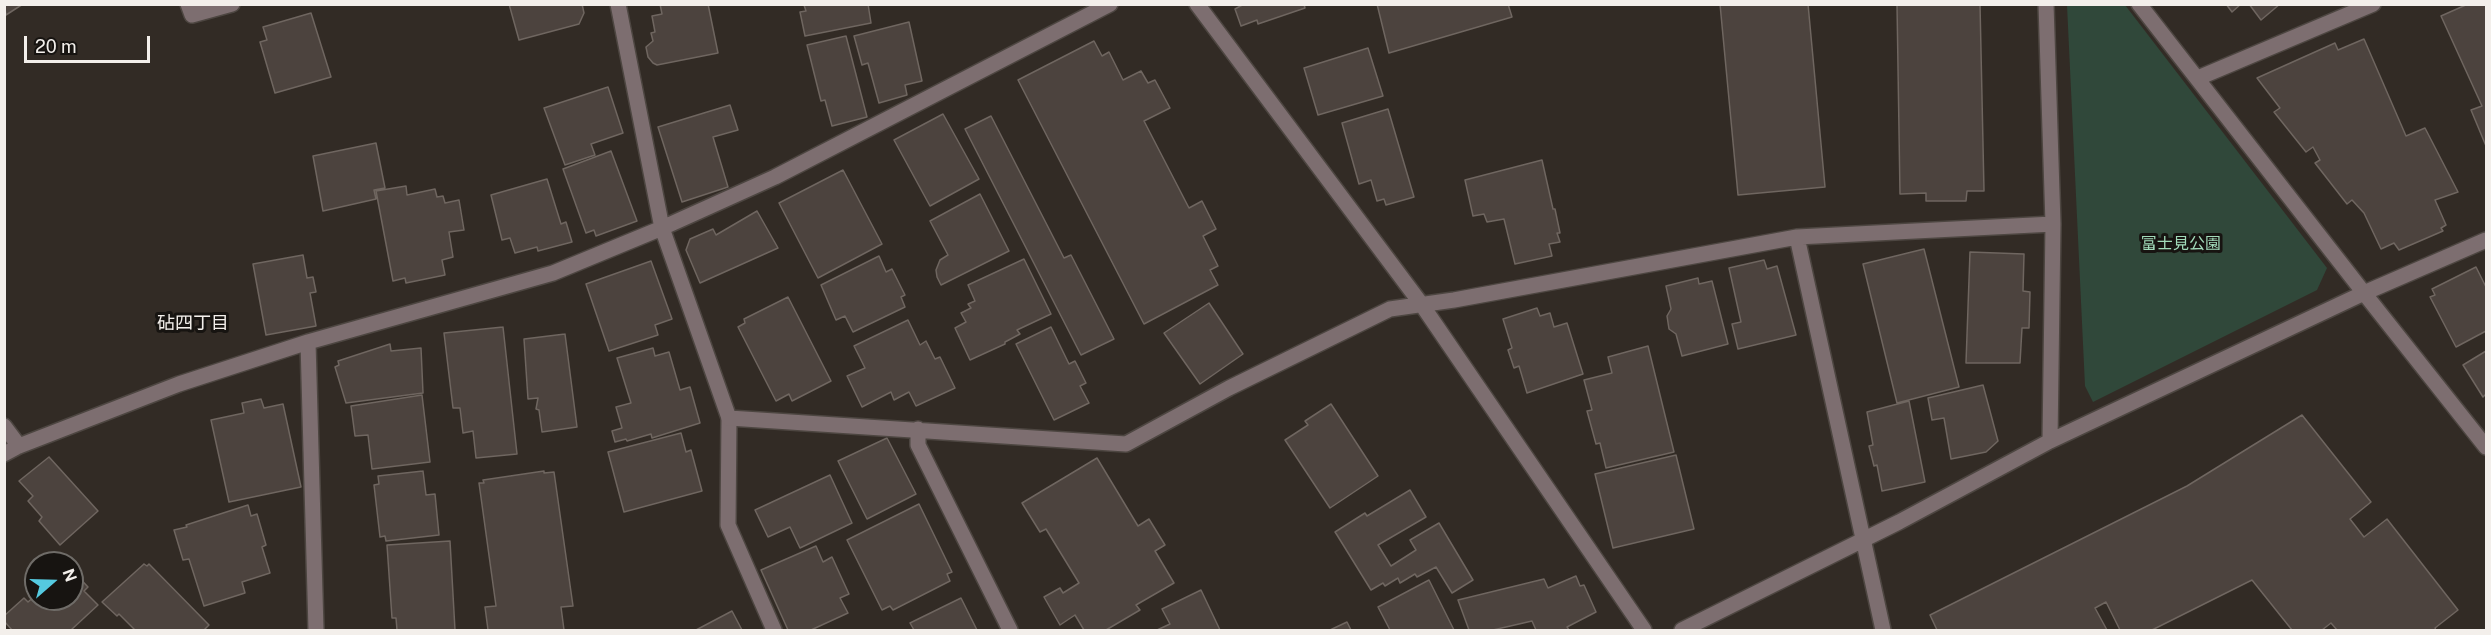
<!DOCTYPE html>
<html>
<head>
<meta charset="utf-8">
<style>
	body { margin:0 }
	#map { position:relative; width:2491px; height:635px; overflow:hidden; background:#322b25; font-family:"Public Sans",sans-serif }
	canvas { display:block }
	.frame { position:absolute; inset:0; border:6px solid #f3efeb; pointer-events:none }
	.north { position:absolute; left:24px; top:551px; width:60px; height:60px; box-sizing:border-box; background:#171411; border:2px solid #6f6c68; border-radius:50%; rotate:70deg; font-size:16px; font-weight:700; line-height:24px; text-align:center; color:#f3efeb }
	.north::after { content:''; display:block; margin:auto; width:21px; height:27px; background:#55cae0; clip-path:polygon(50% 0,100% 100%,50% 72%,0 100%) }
	.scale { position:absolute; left:24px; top:36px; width:126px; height:27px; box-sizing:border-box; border:3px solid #f3efeb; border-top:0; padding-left:8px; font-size:18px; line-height:21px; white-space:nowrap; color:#f3efeb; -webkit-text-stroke:4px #171411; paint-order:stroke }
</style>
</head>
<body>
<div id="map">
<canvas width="2491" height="635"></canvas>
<div class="frame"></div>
<div class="north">N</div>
<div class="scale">20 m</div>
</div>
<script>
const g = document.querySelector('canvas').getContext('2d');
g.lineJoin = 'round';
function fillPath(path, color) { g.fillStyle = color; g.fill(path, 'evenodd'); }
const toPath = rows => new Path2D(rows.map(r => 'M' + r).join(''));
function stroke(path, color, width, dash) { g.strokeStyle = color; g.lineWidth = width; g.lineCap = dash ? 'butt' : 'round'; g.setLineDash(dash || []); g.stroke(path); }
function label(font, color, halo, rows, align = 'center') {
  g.font = font + ' "Public Sans","Noto Sans JP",sans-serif'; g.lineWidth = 6; g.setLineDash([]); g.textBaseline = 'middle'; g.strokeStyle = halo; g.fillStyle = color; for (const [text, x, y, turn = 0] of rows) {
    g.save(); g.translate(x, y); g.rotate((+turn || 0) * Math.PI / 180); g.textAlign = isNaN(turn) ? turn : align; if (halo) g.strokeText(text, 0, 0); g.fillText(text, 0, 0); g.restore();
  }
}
const green = toPath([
	[2067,5,2125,5,2327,268,2317,290,2093,402,2085,386]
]);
const building = toPath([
	[4,4,23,4,6,15,4,4],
	[509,4,582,4,584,13,579,24,519,40,509,4],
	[660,4,708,4,718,53,657,65,653,63,648,57,646,47,653,41,651,33,655,32,652,16,662,14,660,4],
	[798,4,868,4,871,23,805,36,800,12,806,11,804,5,798,4],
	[1244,4,1304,4,1305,8,1258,24,1257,20,1241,26,1235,9,1244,4],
	[1377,4,1508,4,1512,17,1389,53,1377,4],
	[1720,4,1808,4,1825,187,1738,195,1720,4],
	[1897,4,1980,4,1984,191,1967,191,1966,201,1926,201,1926,193,1900,194,1897,4],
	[2226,4,2241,4,2232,12,2226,4],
	[2249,4,2280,4,2261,20,2249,4],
	[2468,4,2486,4,2486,146,2471,110,2482,106,2441,16,2468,4],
	[311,13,331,77,275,93,260,42,267,40,263,27,311,13],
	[909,22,922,81,905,85,907,95,879,103,868,63,862,65,854,36,909,22],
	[846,36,867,117,832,126,825,100,821,101,807,45,846,36],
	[2364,39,2406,136,2425,128,2458,192,2435,200,2446,225,2441,228,2443,231,2399,250,2394,243,2381,249,2364,213,2352,200,2347,204,2315,163,2320,160,2313,147,2306,152,2274,112,2280,108,2257,78,2335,43,2338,50,2364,39],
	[1094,41,1102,56,1109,52,1123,80,1141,71,1148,83,1155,80,1170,108,1144,121,1189,208,1202,201,1216,229,1203,236,1218,266,1210,270,1218,285,1144,324,1018,80,1094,41],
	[1368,48,1383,96,1318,115,1304,68,1368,48],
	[608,87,623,133,591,144,595,155,565,165,544,108,608,87],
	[730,105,738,130,713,137,728,187,682,202,658,127,730,105],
	[1388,109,1414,197,1386,205,1384,199,1377,201,1371,180,1359,184,1342,123,1388,109],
	[943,114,979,179,930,206,894,140,943,114],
	[991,116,1064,258,1071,255,1114,339,1081,355,965,129,991,116],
	[376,143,385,188,374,190,376,199,323,211,313,156,376,143],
	[611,151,637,221,596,236,594,230,586,233,563,169,611,151],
	[1542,160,1553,209,1555,209,1560,233,1557,233,1560,242,1549,244,1552,256,1515,264,1504,219,1487,222,1484,214,1473,216,1465,180,1542,160],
	[843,170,882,244,818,278,779,203,843,170],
	[547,179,561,224,566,222,572,242,538,251,537,247,515,253,510,238,502,240,491,195,547,179],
	[406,186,407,195,435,189,437,197,443,196,445,203,459,200,464,230,449,232,453,257,442,260,445,275,406,283,405,278,393,281,376,191,406,186],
	[980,194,1009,251,941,285,937,277,936,270,940,260,948,255,930,221,980,194],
	[757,211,778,248,700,283,686,250,690,239,713,229,716,235,757,211],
	[1924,249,1959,387,1897,403,1863,264,1924,249],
	[1970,252,2024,254,2023,291,2030,292,2029,328,2022,328,2020,363,1966,363,1970,252],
	[303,255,307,278,313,277,316,292,310,293,316,326,266,335,253,264,303,255],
	[879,256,886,272,892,269,905,295,901,297,905,307,853,332,845,316,836,320,821,285,879,256],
	[1024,259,1051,314,1017,330,1020,334,1005,342,1005,344,970,360,955,328,966,322,961,313,971,308,968,304,975,301,968,285,1024,259],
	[1764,260,1767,269,1777,266,1796,335,1738,349,1732,324,1741,322,1729,268,1764,260],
	[651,261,672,319,655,325,658,335,609,351,586,284,651,261],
	[2476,267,2486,287,2486,331,2456,347,2430,297,2435,295,2432,289,2476,267],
	[1698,278,1699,284,1712,281,1728,344,1682,356,1676,334,1669,329,1667,316,1671,309,1666,286,1698,278],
	[788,297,831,381,792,401,789,394,776,401,738,327,745,323,744,319,788,297],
	[1209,303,1243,354,1200,384,1164,333,1209,303],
	[1537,308,1540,316,1550,313,1554,327,1567,323,1583,374,1527,393,1519,366,1514,368,1508,350,1512,348,1503,319,1537,308],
	[908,320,920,345,926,341,935,359,940,357,955,388,916,406,909,392,894,400,891,392,862,407,847,376,865,368,854,346,908,320],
	[503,327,517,454,476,458,473,431,463,433,460,408,453,408,444,333,503,327],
	[1051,327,1069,364,1075,361,1086,383,1080,386,1089,403,1054,420,1016,344,1051,327],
	[565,334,577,427,542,432,539,410,536,409,538,398,528,399,524,339,565,334],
	[390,344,391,351,421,348,423,393,346,403,335,367,339,365,338,361,390,344],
	[1648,346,1674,452,1606,468,1600,443,1596,444,1587,411,1592,410,1584,380,1612,373,1608,357,1648,346],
	[653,348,655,356,669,352,680,390,690,387,700,423,652,438,651,434,627,441,626,439,615,442,612,431,622,428,616,407,631,403,617,358,653,348],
	[2486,351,2486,394,2483,397,2463,365,2486,351],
	[1983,385,1998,441,1986,452,1951,459,1944,418,1932,420,1928,398,1983,385],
	[422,395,430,462,372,469,368,435,355,436,351,406,422,395],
	[261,399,264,408,283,404,301,487,229,502,211,420,244,413,242,403,261,399],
	[1909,401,1925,482,1882,491,1877,465,1874,466,1869,446,1873,445,1867,412,1909,401],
	[1331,404,1378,476,1330,508,1285,440,1308,425,1305,421,1331,404],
	[2302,415,2371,502,2350,519,2364,537,2387,519,2458,610,2435,628,2436,630,2337,630,2331,623,2322,630,2292,630,2252,580,2152,630,2120,630,2106,602,2095,608,2107,630,1937,630,1930,615,2187,486,2302,415],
	[681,433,686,452,691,450,702,491,624,512,608,452,681,433],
	[887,438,916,494,867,519,838,461,887,438],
	[1676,455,1694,529,1613,548,1595,474,1676,455],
	[49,457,98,511,60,545,39,521,42,517,28,501,33,496,19,481,49,457],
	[1097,458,1138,526,1149,519,1165,545,1155,551,1174,583,1136,605,1140,610,1106,630,1084,630,1075,615,1060,625,1044,597,1060,588,1063,593,1079,583,1046,529,1040,532,1022,503,1097,458],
	[423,471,426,495,435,494,439,535,386,541,385,536,380,537,374,485,379,484,378,476,423,471],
	[544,471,544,473,554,472,573,606,561,607,564,630,488,630,485,607,496,606,479,483,484,483,483,480,544,471],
	[830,475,852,523,800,548,790,527,768,537,755,510,830,475],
	[1410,490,1426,517,1378,545,1391,566,1416,550,1410,540,1439,523,1473,580,1452,593,1436,567,1417,577,1415,574,1400,583,1398,578,1385,586,1383,583,1371,590,1337,535,1335,532,1365,513,1367,516,1410,490],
	[919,504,952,572,947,574,950,581,893,610,890,606,882,610,847,540,919,504],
	[248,505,251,516,257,514,266,545,262,547,270,573,242,582,245,593,204,606,189,559,183,560,174,530,187,527,186,525,248,505],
	[450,541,455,630,397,630,396,618,392,618,387,545,450,541],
	[816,546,823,562,832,557,849,594,840,598,848,613,811,630,788,630,761,570,816,546],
	[144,564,147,566,149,564,209,625,204,630,135,630,119,614,117,616,102,602,144,564],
	[72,570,88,587,84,591,98,605,71,630,12,630,4,621,4,616,24,598,28,602,36,595,36,599,72,599,72,570],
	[1576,576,1580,586,1584,585,1596,612,1567,627,1569,630,1536,630,1532,621,1493,630,1469,630,1458,600,1544,579,1548,588,1576,576],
	[1429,580,1454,630,1390,630,1378,607,1429,580],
	[1201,590,1220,630,1157,630,1170,624,1162,609,1201,590],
	[961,598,977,630,914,630,910,623,961,598],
	[732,611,742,630,696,630,732,611],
	[1347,622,1351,630,1330,630,1347,622]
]);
const service = toPath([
	[729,418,728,525,774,630]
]);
const minor = toPath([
	[188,4,192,15,232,4],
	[618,4,662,228,729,418,1126,444,1229,388,1390,309,1454,300,1797,237,2053,224],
	[1197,4,1422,305,1644,630],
	[2046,4,2053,224,2050,441],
	[2139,4,2364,293,2486,447],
	[2198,78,2373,4],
	[1797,237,1883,630],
	[308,342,316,630],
	[4,426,19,446],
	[918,429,918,445,1010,630],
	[4,454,19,446,179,384,308,342,553,273,662,228,775,177,1110,4],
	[1682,630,1899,522,2050,441,2364,293,2486,240]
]);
const parkNames = [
	["富士見公園",2181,244]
];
const neighbourhoodNames = [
	["砧四丁目",193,323]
];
fillPath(green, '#30483a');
fillPath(building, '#4c433e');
stroke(building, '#6f6660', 1.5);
stroke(service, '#4d4641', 18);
stroke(minor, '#4d4641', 18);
stroke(service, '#7d6e70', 15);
stroke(minor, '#7d6e70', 15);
label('16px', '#a2dbba', '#171411', parkNames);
label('18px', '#f3efeb', '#171411', neighbourhoodNames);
</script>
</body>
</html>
